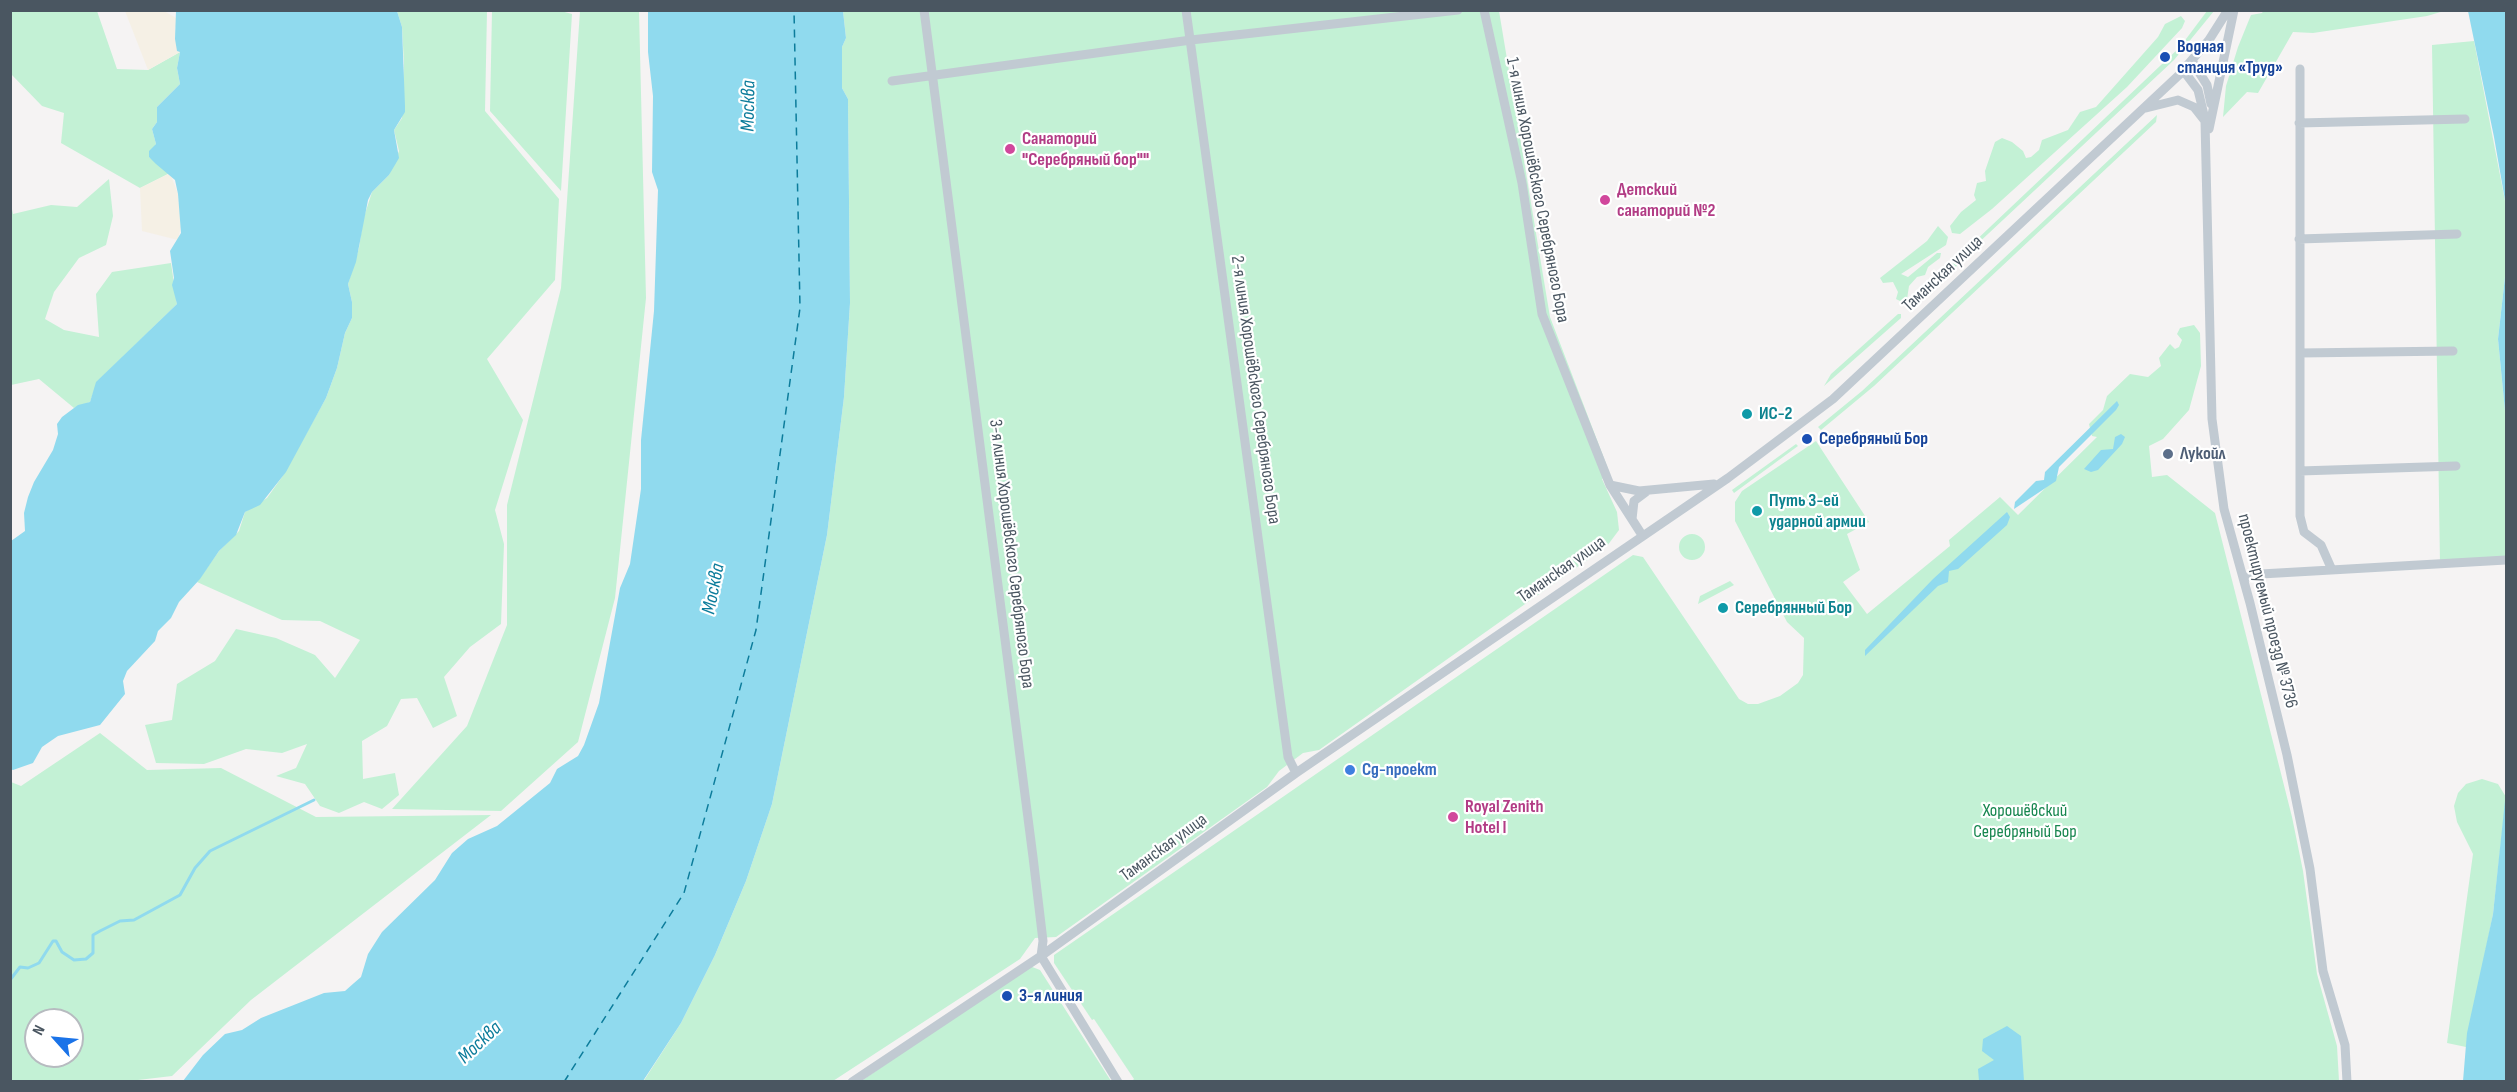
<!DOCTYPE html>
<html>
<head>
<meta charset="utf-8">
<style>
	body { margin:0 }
	#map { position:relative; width:2517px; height:1092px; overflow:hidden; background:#f5f3f3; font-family:"Sofia Sans Condensed",sans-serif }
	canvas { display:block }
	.frame { position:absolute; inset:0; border:12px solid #4a5661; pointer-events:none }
	.north { position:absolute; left:24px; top:1008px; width:60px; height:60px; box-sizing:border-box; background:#fff; border:2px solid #b7bbc0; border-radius:50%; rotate:297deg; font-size:16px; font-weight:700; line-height:24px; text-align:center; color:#4a5661 }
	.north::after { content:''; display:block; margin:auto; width:21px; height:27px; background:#1a73e8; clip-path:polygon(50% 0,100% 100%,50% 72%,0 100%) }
</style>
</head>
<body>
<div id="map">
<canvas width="2517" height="1092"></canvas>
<div class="frame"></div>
<div class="north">N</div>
</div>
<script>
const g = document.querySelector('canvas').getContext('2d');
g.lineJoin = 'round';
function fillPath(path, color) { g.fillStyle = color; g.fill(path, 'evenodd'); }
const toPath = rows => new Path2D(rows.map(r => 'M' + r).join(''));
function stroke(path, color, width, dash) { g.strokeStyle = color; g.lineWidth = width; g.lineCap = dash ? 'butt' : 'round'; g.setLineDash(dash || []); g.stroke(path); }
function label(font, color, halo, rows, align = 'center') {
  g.font = font + ' "Sofia Sans Condensed",sans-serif'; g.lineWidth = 4.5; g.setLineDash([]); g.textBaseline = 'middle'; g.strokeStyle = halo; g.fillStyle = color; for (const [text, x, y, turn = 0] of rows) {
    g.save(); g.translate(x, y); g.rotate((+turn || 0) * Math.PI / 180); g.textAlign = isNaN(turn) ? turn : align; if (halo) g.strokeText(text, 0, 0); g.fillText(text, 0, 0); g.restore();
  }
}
const green = toPath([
	[2264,10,2444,10,2444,11,2427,16,2313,33,2293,32,2258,93,2247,92,2223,117,2226,86,2238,47,2251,15,2262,13],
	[11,11,97,11,117,69,148,70,180,52,177,68,180,84,157,107,157,122,152,129,156,144,149,157,170,173,140,188,61,143,64,113,42,106,11,74],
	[397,11,487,11,485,111,559,199,555,280,487,359,523,420,495,510,504,544,501,624,470,647,444,677,457,716,433,728,417,698,401,699,387,726,362,741,363,779,395,773,399,795,382,809,364,802,339,813,320,806,305,784,276,776,296,768,307,744,282,753,246,749,204,764,156,763,145,725,172,720,177,684,215,661,236,629,276,638,315,655,335,678,360,640,320,621,282,620,197,582,219,551,239,531,245,512,267,498,282,477,326,398,337,368,345,333,352,318,352,302,348,284,359,248,363,220,372,192,389,175,399,151,394,130,402,118,404,63,402,27],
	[561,11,572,14,561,191,490,111,492,11],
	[580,11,639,11,646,298,615,598,578,742,501,811,392,809,467,726,507,625,507,505,561,288],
	[843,11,1499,11,1550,317,1610,474,1602,479,1617,512,1619,530,1607,546,1319,750,1303,753,1279,771,1267,787,1056,937,1035,938,1020,959,833,1081,643,1082,681,1023,715,955,746,881,772,804,827,535,844,397,850,303,848,99,842,88,842,47,846,38],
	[2207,11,2214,11,2174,60,1973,248,1971,245,2180,47],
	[2181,16,2185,21,2182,28,2127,87,1992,209,1960,234,1952,233,1950,226,1961,212,1976,200,1974,195,1977,183,1986,181,1985,171,1995,142,2002,138,2012,142,2023,151,2026,158,2031,157,2039,150,2042,140,2068,130,2080,112,2096,107,2158,37,2165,24],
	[2474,41,2506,206,2506,268,2498,339,2506,421,2506,560,2440,564,2432,45],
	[2157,115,2156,122,1874,386,1821,430,1818,427,1862,391],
	[109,179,113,216,106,245,79,258,54,292,45,319,64,330,99,337,96,294,112,272,171,263,177,304,97,382,90,402,74,408,39,379,11,385,10,199,13,214,51,205,77,207],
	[1938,226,1948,237,1946,245,1901,274,1908,277,1937,253,1941,253,1940,258,1928,267,1925,275,1917,277,1909,286,1907,299,1902,302,1896,299,1898,292,1893,282,1883,283,1880,278,1927,241],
	[1959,256,1962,256,1963,260,1912,308,1909,307,1908,304],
	[1898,314,1901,314,1901,318,1824,386,1831,374],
	[2194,325,2200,333,2201,366,2189,410,2163,439,2149,446,2152,477,2167,475,2215,513,2292,817,2303,871,2317,974,2337,1046,2339,1081,1132,1081,1134,1079,1094,1019,1092,1020,1054,963,1054,955,1633,555,1643,557,1739,699,1748,704,1758,704,1780,696,1798,683,1803,675,1804,638,1787,622,1735,521,1735,502,1742,491,1816,441,1869,522,1847,534,1860,570,1843,582,1867,614,1950,546,1949,540,2000,497,2018,515,2097,437,2092,436,2089,424,2103,410,2107,396,2130,374,2148,377,2161,366,2159,358,2170,344,2175,349,2179,347,2182,340,2177,334,2180,328],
	[1796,444,1798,446,1734,493,1732,490],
	'1679 547a13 13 0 1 1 26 0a13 13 0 1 1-26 0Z',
	[1730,581,1734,585,1698,604,1700,596],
	[100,733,147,770,221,768,316,817,491,815,251,1000,172,1076,121,1082,11,1081,11,782,21,786],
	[36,1020,72,1020,72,1056,36,1056],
	[2482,779,2498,784,2506,797,2493,914,2466,1047,2447,1043,2473,854,2457,822,2454,806,2458,793,2466,784],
	[1027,965,1040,970,1111,1081,860,1082]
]);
const sand = toPath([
	[125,11,164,11,178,19,175,29,180,52,148,70],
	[170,173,178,194,181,226,178,240,142,231,140,188]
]);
const water = toPath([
	[176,11,397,11,402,27,405,106,405,112,394,130,399,158,389,175,372,192,368,200,356,262,348,284,352,302,352,318,345,333,337,368,326,398,286,472,260,505,245,512,236,535,219,551,200,579,179,602,171,618,158,631,155,641,127,671,123,681,125,694,100,725,58,736,42,747,33,763,13,770,10,769,11,541,25,531,24,513,28,497,34,482,53,450,58,434,57,424,62,417,78,405,90,402,96,382,177,304,172,285,174,278,170,251,181,233,178,194,175,180,156,164,149,157,149,151,156,144,152,129,157,122,157,107,180,84,177,68,180,52,177,51,175,39],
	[648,11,843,11,846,38,842,47,842,88,848,99,850,303,844,397,827,535,772,804,746,881,715,955,681,1023,643,1081,183,1081,203,1055,225,1034,242,1030,261,1018,324,993,345,991,354,983,361,977,368,954,382,932,435,880,452,853,468,839,497,826,550,783,557,769,578,756,584,745,599,703,620,588,630,564,641,489,641,440,654,311,658,190,652,172,653,96,648,52],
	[2468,11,2506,11,2506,206,2494,137],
	[2506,268,2506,421,2498,339],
	[2117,401,2119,405,2116,410,2059,467,2056,481,2014,509,2015,502,2036,481,2044,480,2045,472],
	[2121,434,2125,437,2122,444,2098,470,2091,472,2084,469,2101,450,2113,449,2115,437],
	[2007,512,2010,517,2007,525,1958,569,1949,571,1948,582,1938,586,1865,656,1865,650,1933,579],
	[2506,791,2506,1081,2463,1081,2467,1033,2493,914],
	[2007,1026,2021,1036,2024,1081,1979,1081,1978,1069,1994,1060,1982,1051,1983,1039]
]);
const stream = toPath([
	[10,980,20,967,28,968,39,963,53,941,56,941,62,952,74,960,86,959,93,953,93,935,100,931,120,921,134,920,180,895,195,868,210,851,314,800]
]);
const ferry = toPath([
	[564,1082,684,893,756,630,800,308,794,10]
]);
const minor = toPath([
	[924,10,1033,857,1043,941,1041,956,1118,1082],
	[1186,10,1288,757,1296,773],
	[1484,10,1522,183,1542,314,1610,485,1642,535],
	[2192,61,2207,85,2211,104],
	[2300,69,2300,516,2304,532,2321,545,2332,570],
	[2183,70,2198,90,2205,119],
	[892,81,1191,40,1458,10],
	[2146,108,2178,100,2194,107,2205,121,2212,419,2224,509,2250,603,2287,755,2310,869,2323,971,2345,1045,2347,1082],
	[2299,123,2465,119],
	[2209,129,2234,10],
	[2299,239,2457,234],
	[2300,353,2453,351],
	[2300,471,2456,466],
	[1610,485,1639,491,1714,484],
	[1632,519,1634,501,1646,492],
	[2244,578,2261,574,2506,560],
	[852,1082,1041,956,1296,773,1728,478,1833,399,2179,75,2209,40,2228,10]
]);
const markers = [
	[2165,57,6,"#1a4fb4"],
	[1010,149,6,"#d1479c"],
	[1605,200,6,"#d1479c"],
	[1747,414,6,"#0f9aa8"],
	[1807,439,6,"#1a4fb4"],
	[2168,454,6,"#5c6f8a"],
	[1757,511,6,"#0f9aa8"],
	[1723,608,6,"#0f9aa8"],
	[1350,770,6,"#3f7fe0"],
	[1453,817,6,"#d1479c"],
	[1007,996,6,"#1a4fb4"]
];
const transitNames = [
	["Водная",2177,47],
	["станция «Труд»",2177,68],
	["Серебряный Бор",1819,439],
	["3-я линия",1019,996]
];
const hotelNames = [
	["Санаторий",1022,139],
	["\"Серебряный бор\"\"",1022,160],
	["Детский",1617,190],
	["санаторий №2",1617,211],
	["Royal Zenith",1465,807],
	["Hotel I",1465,828]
];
const streetNames = [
	["1-я линия Хорошёвского Серебряного Бора",1537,190,79],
	["Таманская улица",1943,274,-43],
	["2-я линия Хорошёвского Серебряного Бора",1255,390,82],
	["3-я линия Хорошёвского Серебряного Бора",1011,554,83],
	["Таманская улица",1562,570,-35],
	["проектируемый проезд № 3736",2267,611,76],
	["Таманская улица",1164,848,-36]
];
const cultureNames = [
	["ИС-2",1759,414],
	["Путь 3-ей",1769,501],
	["ударной армии",1769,522],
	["Серебрянный Бор",1735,608]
];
const serviceNames = [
	["Лукойл",2180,454]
];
const shopNames = [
	["Сд-проект",1362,770]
];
const parkNames = [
	["Хорошёвский",2025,811],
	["Серебряный Бор",2025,832]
];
const waterNames = [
	["Москва",749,106,-89],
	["Москва",714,589,-79],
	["Москва",480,1043,-43]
];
fillPath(green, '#c3f1d5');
fillPath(sand, '#f5f0e5');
fillPath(water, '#90daee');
stroke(stream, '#90daee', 3);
stroke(ferry, '#0c7c9b', 1.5, [8, 6]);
stroke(minor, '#c1cad2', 9);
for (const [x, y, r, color] of markers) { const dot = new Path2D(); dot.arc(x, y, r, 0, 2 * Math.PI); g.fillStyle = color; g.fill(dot); stroke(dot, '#fff', 2); }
label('bold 18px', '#164399', '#fff', transitNames, 'left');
label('bold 18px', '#b23c85', '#fff', hotelNames, 'left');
label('18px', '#4a5661', '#fff', streetNames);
label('bold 18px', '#0d838f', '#fff', cultureNames, 'left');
label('bold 18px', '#4e5e75', '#fff', serviceNames, 'left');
label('bold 18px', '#366cbe', '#fff', shopNames, 'left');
label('18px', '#17864f', '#fff', parkNames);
label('italic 20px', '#0c7c9b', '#fff', waterNames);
</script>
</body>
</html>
